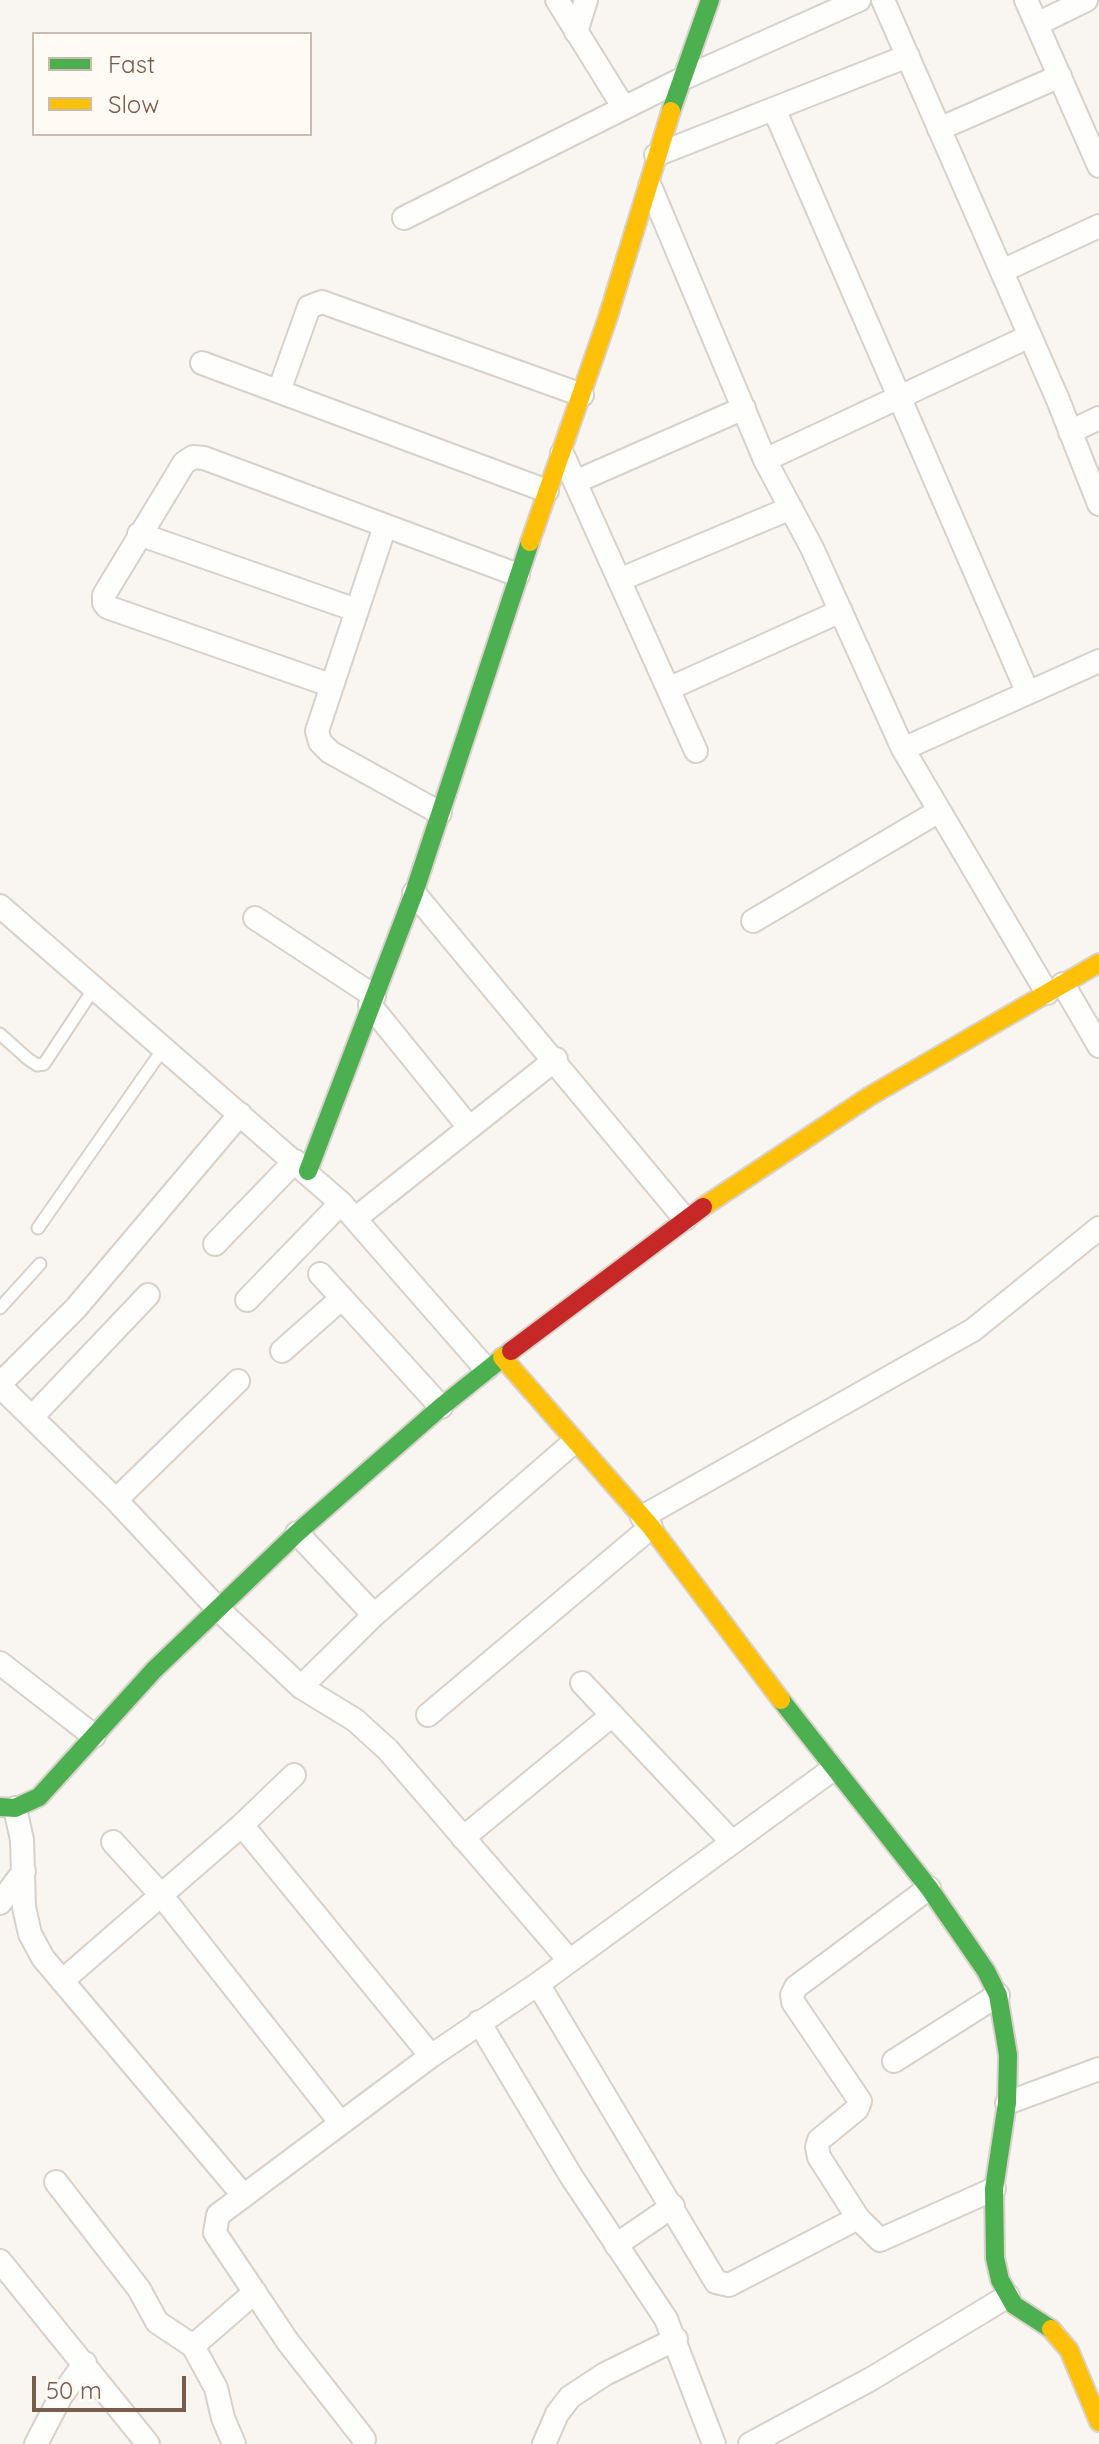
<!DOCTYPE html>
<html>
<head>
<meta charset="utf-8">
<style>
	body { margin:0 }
	#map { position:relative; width:1099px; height:2444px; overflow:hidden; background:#f9f5f0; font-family:Quicksand,sans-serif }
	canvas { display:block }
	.legend { position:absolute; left:32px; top:32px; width:280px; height:104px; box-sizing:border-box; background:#fffaf3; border:2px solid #cabbb1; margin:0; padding:10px 14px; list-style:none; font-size:24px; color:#7a5c4d }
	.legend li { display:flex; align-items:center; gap:16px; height:40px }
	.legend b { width:40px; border:2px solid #cabbb1 }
	.scale { position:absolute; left:32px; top:2376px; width:154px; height:36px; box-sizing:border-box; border:4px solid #7a5c4d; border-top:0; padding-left:10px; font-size:24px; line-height:28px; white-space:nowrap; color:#7a5c4d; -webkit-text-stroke:6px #fffaf3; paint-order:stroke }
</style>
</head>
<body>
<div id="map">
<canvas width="1099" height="2444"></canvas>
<ul class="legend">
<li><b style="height:10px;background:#4caf50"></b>Fast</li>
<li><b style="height:10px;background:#ffc107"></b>Slow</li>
</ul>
<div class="scale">50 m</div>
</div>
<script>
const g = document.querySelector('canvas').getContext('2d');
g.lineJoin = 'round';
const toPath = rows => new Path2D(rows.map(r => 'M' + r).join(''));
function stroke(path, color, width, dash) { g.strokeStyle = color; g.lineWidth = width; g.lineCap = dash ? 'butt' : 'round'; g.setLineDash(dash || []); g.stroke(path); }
const lane = toPath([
	[0,1034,28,1059,37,1065,44,1064,93,990],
	[38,1228,163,1049],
	[0,1308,40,1264]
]);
const street = toPath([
	[557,0,624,108],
	[883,0,1058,400,1099,504],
	[1026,0,1099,166],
	[1037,24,1086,0],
	[576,32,586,0],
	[774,109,1027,691],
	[939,129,1060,76],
	[656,155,908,56],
	[650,186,765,460,812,548,903,749,1047,993],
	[404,218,682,79,859,0],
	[1002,271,1099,226],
	[202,363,547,491],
	[279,391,309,307,322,302,582,395],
	[1070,432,1099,418],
	[562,453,696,751],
	[765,460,1030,336],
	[575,482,744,408],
	[385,526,317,731,320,742,330,752,440,813],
	[139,534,356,610],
	[619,580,791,508],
	[330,685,107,607,104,603,104,595,184,463,193,457,204,458,518,575],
	[668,689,841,611],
	[903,749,1099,661],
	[414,893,685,1219],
	[0,906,341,1203,486,1369],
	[255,918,374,996],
	[753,921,939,811],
	[1063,984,1099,1046],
	[370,1005,468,1126],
	[356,1218,556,1059],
	[215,1244,295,1161],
	[320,1274,441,1407],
	[247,1300,341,1203],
	[282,1351,342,1298],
	[0,1384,76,1308,240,1114],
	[0,1386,116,1500,218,1609,301,1687,355,1720,388,1750,569,1960],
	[32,1417,148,1295],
	[116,1500,238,1381],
	[642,1517,973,1330,1099,1228],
	[297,1533,374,1615],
	[0,1663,94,1736],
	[582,1683,732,1842],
	[301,1687,374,1615,574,1442],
	[428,1715,651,1527],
	[15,1808,22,1840,24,1907,30,1934,43,1958,243,2195],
	[242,1825,431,2056],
	[463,1838,611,1716],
	[113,1842,162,1896,340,2122],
	[929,1888,796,1987,792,1995,793,2002,860,2101,857,2109,819,2140,817,2147,819,2157,858,2218,880,2240,994,2189],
	[0,1903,24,1871],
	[62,1981,242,1825,294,1775],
	[538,1984,716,2282,729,2285,858,2218],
	[479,2022,571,2176,666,2319,714,2444],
	[894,2061,998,1995],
	[1007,2103,1099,2069],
	[56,2182,139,2289,157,2322,193,2346],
	[616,2245,673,2206],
	[0,2261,148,2444],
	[364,2439,288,2342,215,2233,218,2215,431,2056,538,1984,833,1769],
	[36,2444,61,2396,85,2363],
	[234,2444,223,2418,216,2388,193,2346,255,2292],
	[544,2444,557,2414,570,2397,605,2374,676,2339],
	[750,2444,871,2379,1008,2296]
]);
const fast = toPath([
	[671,111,710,0],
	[308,1171,414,893,530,542],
	[781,1700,929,1888,986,1971,998,1995,1008,2055,1007,2103,994,2189,995,2258,1000,2280,1014,2305,1051,2329],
	[0,1807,15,1808,39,1797,154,1670,297,1533,441,1407,511,1351]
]);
const slow = toPath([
	[530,542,608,317,671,111],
	[703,1207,870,1096,1099,963],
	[502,1357,651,1527,781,1700],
	[1051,2329,1069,2350,1099,2422]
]);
const jam = toPath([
	[511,1351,703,1207]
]);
stroke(lane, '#d7d1cb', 15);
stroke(street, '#d7d1cb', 26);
stroke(fast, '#d9d2cb', 22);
stroke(slow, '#d9d2cb', 22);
stroke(jam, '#d9d2cb', 22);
stroke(lane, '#fefefd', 11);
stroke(street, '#fefefd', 22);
stroke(fast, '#4caf50', 18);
stroke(slow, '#ffc107', 18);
stroke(jam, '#c62828', 18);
</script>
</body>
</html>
